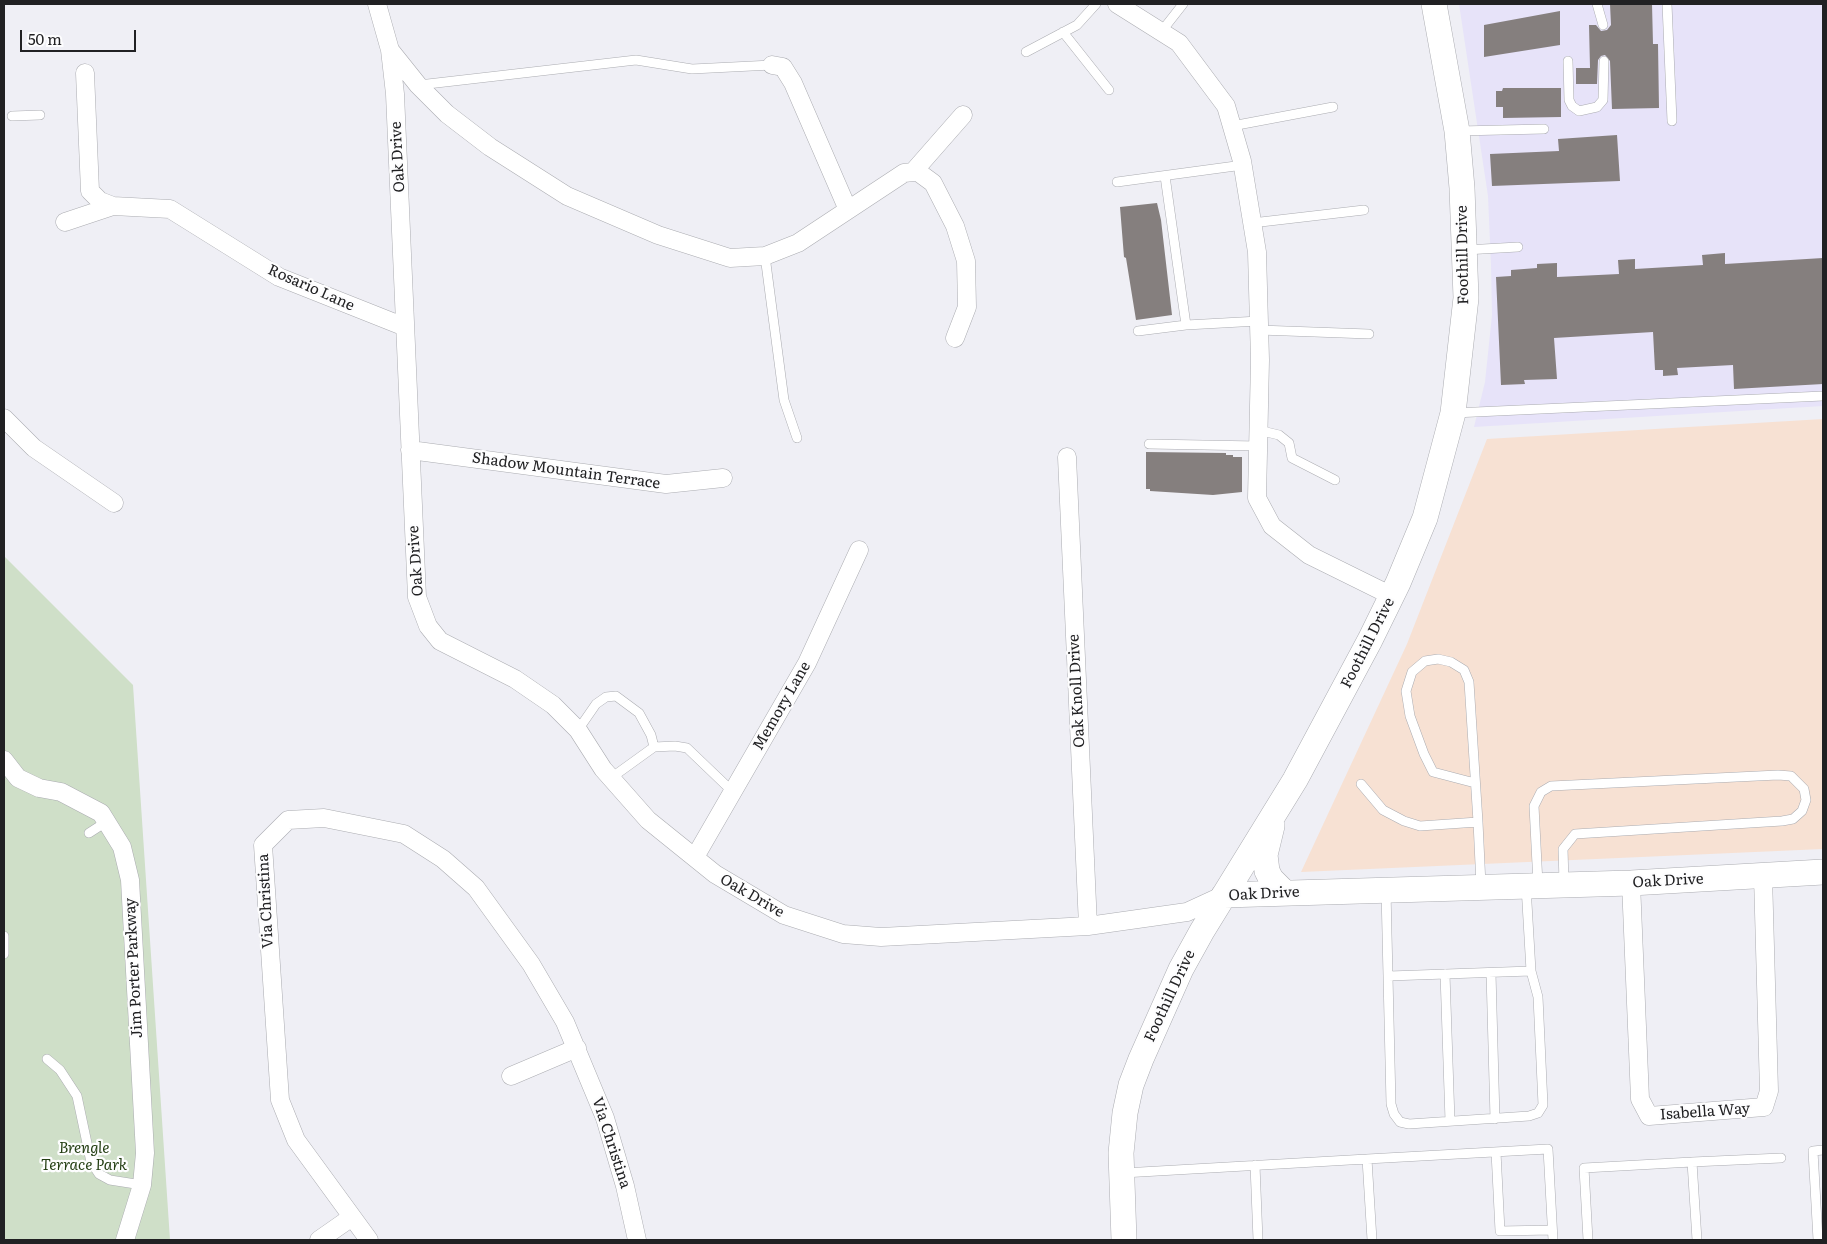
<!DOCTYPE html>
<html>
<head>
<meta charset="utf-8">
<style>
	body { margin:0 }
	#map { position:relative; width:1827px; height:1244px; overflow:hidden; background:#efeff5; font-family:Literata,serif }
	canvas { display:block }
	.frame { position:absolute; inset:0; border:5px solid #212123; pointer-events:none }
	.scale { position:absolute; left:20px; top:30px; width:116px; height:22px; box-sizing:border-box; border:2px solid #212123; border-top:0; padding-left:6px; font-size:15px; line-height:18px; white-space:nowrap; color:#212123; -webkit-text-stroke:4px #fdfdfe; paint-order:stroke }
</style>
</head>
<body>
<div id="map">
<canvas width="1827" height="1244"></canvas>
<div class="frame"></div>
<div class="scale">50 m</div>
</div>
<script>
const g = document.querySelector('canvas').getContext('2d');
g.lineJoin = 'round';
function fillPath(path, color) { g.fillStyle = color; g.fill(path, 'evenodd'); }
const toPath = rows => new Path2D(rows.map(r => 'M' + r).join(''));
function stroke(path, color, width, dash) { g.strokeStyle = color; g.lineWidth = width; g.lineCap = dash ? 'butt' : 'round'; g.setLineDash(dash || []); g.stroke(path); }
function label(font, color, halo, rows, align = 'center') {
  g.font = font + ' Literata,serif'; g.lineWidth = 4.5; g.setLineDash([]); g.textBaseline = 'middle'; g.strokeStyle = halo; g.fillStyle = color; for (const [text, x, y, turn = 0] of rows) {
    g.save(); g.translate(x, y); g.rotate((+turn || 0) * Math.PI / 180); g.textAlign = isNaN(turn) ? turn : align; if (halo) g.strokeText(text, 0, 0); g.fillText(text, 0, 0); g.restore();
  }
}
const commercial = toPath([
	[1459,4,1823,4,1823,406,1474,427,1485,382,1492,315,1491,265,1488,196]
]);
const education = toPath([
	[1823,419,1823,849,1301,872,1407,644,1487,439]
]);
const green = toPath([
	[4,556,133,685,170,1240,4,1240]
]);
const building = toPath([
	[1610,4,1652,4,1653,44,1658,44,1659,108,1612,109,1610,61,1605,55,1601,56,1598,60,1597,84,1576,84,1576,68,1590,68,1589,25,1596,25,1601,31,1607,30,1611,25],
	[1560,11,1560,45,1484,57,1484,25],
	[1503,88,1561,88,1561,117,1503,118,1503,107,1496,107,1496,91,1502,91],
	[1617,135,1620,181,1492,186,1490,154,1559,151,1558,139],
	[1157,203,1161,220,1172,315,1136,320,1126,258,1124,257,1120,207],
	[1725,253,1725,264,1823,258,1823,384,1734,389,1733,365,1677,368,1678,375,1663,376,1663,370,1655,370,1653,332,1554,338,1557,379,1524,380,1525,384,1501,385,1496,277,1511,276,1511,270,1537,268,1537,264,1557,263,1557,277,1619,274,1618,260,1635,259,1635,269,1703,265,1702,255],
	[1146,452,1226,453,1226,455,1233,455,1233,457,1242,457,1242,492,1213,495,1150,491,1150,489,1146,489]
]);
const lane = toPath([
	[1597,4,1603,25],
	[1667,4,1672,121],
	[1063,32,1109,90],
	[1161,32,1183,4],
	[1026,52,1077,25,1096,4],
	[1568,61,1569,100,1572,106,1579,111,1597,107,1603,100,1604,61],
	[419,85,636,60,692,69,772,65],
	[12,116,40,115],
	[1232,126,1333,107],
	[1459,131,1544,129],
	[1165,176,1186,325],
	[1117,182,1243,165],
	[1252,223,1364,210],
	[1465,250,1518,247],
	[765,256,784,400,797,438],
	[1259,330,1369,334],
	[1138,331,1186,325,1259,321],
	[1454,413,1823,396],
	[1258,430,1279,435,1289,443,1292,458,1335,480],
	[1149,444,1258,446],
	[578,730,596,704,606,697,616,696,639,713,651,735,654,747],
	[611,778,654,747,675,746,687,748,733,792],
	[1475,783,1433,772,1424,754,1410,716,1406,691,1412,672,1425,661,1438,659,1451,662,1464,670,1469,682,1478,822,1481,885],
	[1361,784,1383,810,1404,821,1420,826,1478,822],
	[89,833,106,822],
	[1538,884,1534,806,1541,792,1551,786,1778,775,1791,776,1804,789,1806,800,1802,811,1793,819,1782,821,1575,834,1563,849,1564,882],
	[1386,891,1391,1104,1394,1114,1400,1122,1409,1124,1529,1116,1538,1113,1543,1105,1538,997,1531,971,1526,886],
	[4,936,4,954],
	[1491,973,1495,1119],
	[1445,974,1450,1121],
	[1389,976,1531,971],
	[47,1059,60,1070,77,1096,91,1162,99,1174,110,1180,142,1185],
	[1496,1152,1500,1231,1552,1230],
	[1255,1165,1258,1240],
	[1123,1173,1367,1159],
	[1372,1240,1367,1159,1548,1149,1553,1240],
	[1588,1240,1584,1168,1692,1162],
	[1697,1240,1692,1162,1781,1158],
	[1818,1240,1813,1151,1823,1150]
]);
const street = toPath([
	[377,4,390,50,395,94,417,597,428,626,440,641,515,679,553,705,578,730,603,769,648,820,715,874,784,915,843,934,881,937,1088,926,1187,912,1224,895],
	[1117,4,1179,43,1226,106,1242,161,1257,252,1260,360,1257,498,1272,526,1309,555,1392,596],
	[390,50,418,85,447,114,490,147,567,196,658,235,730,258,765,256,798,243,904,173,913,172,963,115],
	[772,65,783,67,793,83,848,210],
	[85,73,90,191,100,201,113,206,170,209,279,277,405,327],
	[913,172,918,172,933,183,955,226,966,261,967,307,955,338],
	[65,222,113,206],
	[4,418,34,448,114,503],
	[410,450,666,484,723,478],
	[1067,457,1088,926],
	[4,760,18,778,39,788,61,792,101,813,122,847,130,880,145,1153,142,1185,125,1240],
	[695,857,807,663,859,550],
	[1631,883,1640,1099,1649,1116,1764,1107,1769,1091,1763,876],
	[511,1076,577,1048],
	[319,1240,352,1217],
	[369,1240,296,1140,280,1100,263,845,288,820,324,818,404,834,443,859,476,888,531,964,565,1022,605,1118,625,1186,637,1240]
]);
const secondary = toPath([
	[1272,826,1265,855,1267,871,1271,879,1285,893],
	[1224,895,1631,883,1823,872],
	[1124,1240,1121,1153,1125,1113,1131,1085,1141,1059,1181,969,1202,931,1295,780,1370,640,1398,583,1425,518,1453,413,1466,298,1462,188,1457,131,1434,4]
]);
const streetNames = [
	["Oak Drive",398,157,-93],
	["Foothill Drive",1463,255,-91],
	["Rosario Lane",311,288,24],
	["Shadow Mountain Terrace",566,471,8],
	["Oak Drive",416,561,-94],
	["Foothill Drive",1368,643,-63],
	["Oak Knoll Drive",1077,691,-93],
	["Memory Lane",782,706,-60],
	["Oak Drive",1668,881,-3],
	["Oak Drive",1264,894,-3],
	["Oak Drive",752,896,30],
	["Via Christina",266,901,-93],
	["Jim Porter Parkway",134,968,-93],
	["Foothill Drive",1170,996,-65],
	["Isabella Way",1705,1112,-4],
	["Via Christina",611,1143,72]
];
const parkNames = [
	["Brengle",84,1149],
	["Terrace Park",84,1166]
];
fillPath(commercial, '#e7e3f9');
fillPath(education, '#f7e1d3');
fillPath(green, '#cfdfc8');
fillPath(building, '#857f7e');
stroke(lane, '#abacb1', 10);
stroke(street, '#abacb1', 19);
stroke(secondary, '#abacb1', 26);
stroke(lane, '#fff', 9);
stroke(street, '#fff', 18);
stroke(secondary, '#fff', 25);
label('15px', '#212123', '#fdfdfe', streetNames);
label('italic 15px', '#233e12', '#fdfdfe', parkNames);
</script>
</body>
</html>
